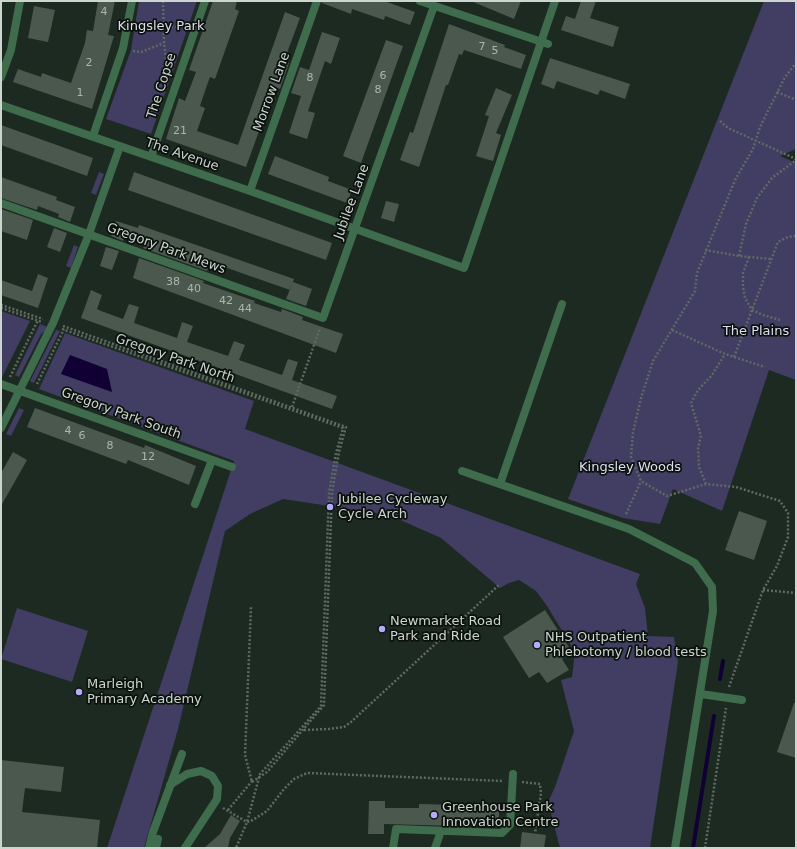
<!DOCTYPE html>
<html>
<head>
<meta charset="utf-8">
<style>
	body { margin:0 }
	#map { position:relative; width:797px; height:849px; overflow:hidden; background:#1d2a21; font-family:"DejaVu Sans",sans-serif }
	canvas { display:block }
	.frame { position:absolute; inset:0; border:2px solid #cdd5cf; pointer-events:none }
</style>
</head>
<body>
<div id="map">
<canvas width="797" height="849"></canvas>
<div class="frame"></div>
</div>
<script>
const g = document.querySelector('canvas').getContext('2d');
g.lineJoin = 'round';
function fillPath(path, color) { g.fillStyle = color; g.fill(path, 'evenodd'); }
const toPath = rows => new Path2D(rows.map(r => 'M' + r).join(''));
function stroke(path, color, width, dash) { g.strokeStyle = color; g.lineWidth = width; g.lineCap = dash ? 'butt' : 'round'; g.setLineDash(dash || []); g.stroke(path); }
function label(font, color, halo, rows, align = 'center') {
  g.font = font + ' "DejaVu Sans",sans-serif'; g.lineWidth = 3.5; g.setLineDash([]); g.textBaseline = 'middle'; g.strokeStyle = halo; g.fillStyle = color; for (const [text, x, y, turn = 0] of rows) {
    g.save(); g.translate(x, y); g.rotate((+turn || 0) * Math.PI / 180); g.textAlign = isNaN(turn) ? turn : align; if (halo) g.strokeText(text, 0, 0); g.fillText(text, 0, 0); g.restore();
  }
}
const green = toPath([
	[139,1,197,1,151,134,106,119,131,50],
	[764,1,796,1,796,149,780,156,796,163,796,380,769,370,722,511,673,489,660,524,623,518,568,499],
	[99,172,104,174,96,195,91,193],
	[74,245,78,247,71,268,66,266],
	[1,311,30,321,2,377,1,376],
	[40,324,50,328,41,334,19,377,15,375],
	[56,330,60,331,34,383,30,381],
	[65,333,254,401,245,429,640,574,636,584,645,608,648,636,674,637,678,662,650,848,560,848,548,802,555,787,574,731,561,680,572,677,575,652,547,606,536,591,519,580,509,583,500,588,441,538,389,515,283,499,250,514,225,531,178,729,144,848,107,848,234,461,39,389],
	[19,408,24,410,11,436,6,434],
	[17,608,88,631,72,682,1,659]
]);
const water = toPath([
	[70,355,107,369,112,392,61,374]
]);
const stream = toPath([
	[720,679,723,661],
	[693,848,714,716]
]);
const building = toPath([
	[98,1,115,1,108,35,114,36,92,109,13,82,18,69,41,77,42,73,71,83,85,43,87,30,93,31],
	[213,1,237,1,235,9,239,11,215,79,210,77,206,88,200,106,205,108,197,131,238,145,285,12,300,18,284,61,289,63,280,89,275,87,246,167,166,139,179,98,185,101,196,72,189,70],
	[322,1,384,1,415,12,410,25,385,16,384,20,352,9,351,14,322,3],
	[471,1,521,1,514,19],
	[581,1,596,1,590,18,619,27,613,47,561,30,566,16,575,19],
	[34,6,55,10,48,42,28,38],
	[449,24,505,45,504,47,526,55,521,69,464,50,462,55,459,54,448,85,446,85,419,167,400,160,410,132,413,133],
	[322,32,340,38,331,64,325,61,308,111,315,113,307,139,289,133,301,96,291,93,300,67,309,70],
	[386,40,403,46,361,163,343,156],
	[550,58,630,84,625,99,600,90,598,95,557,81,554,89,541,84],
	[496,88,512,95,496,133,501,135,493,161,476,156,489,116,485,115],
	[1,125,93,158,87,176,1,145],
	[275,156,329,177,328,181,352,190,347,203,268,174],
	[134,172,332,243,326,260,128,190],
	[1,177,57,197,56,200,75,207,70,222,58,217,59,214,38,206,37,210,1,198],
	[386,201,399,204,394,222,381,218],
	[1,209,33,220,27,240,1,231],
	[116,221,138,228,139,225,294,279,290,290,210,262,207,271,143,248,145,244,125,236,123,241,111,236],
	[54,228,67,233,60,252,47,247],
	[106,247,119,251,112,270,100,266],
	[139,258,204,281,203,283,255,301,254,303,281,312,282,309,303,317,302,320,343,334,336,353,133,278],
	[38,274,48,278,38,308,1,295,1,280,32,291],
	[293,282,312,289,306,306,286,299],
	[91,290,102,295,97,309,101,311,123,319,129,304,139,307,134,323,177,338,182,322,193,326,187,342,228,356,234,341,245,345,239,360,282,375,288,359,298,362,292,380,337,396,332,409,81,318],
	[35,408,144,448,145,445,196,466,189,485,128,460,126,464,27,427],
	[13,452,27,460,1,506,1,473],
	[739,511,767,521,754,560,725,550],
	[545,610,572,652,562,659,569,670,547,683,539,672,529,678,503,637],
	[794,703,796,703,796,758,777,752],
	[1,760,64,767,61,792,25,788,22,812,100,820,97,848,1,848],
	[369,801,385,801,385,808,419,808,419,804,499,806,499,822,457,821,457,826,384,824,384,834,368,834],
	[231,815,240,821,230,838,228,848,204,848,220,834],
	[522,832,546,835,544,848,520,848]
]);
const path = toPath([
	[163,1,164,43,168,72],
	[163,27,185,27],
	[133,51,141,52,164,43],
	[777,92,796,100],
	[720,121,728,128,796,159],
	[705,250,739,256,771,259],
	[739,256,746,224,757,198,772,178,796,160],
	[749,257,743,273,743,287,745,298,752,310,763,315,780,320],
	[1,305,43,319],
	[1,308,42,322],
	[63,326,346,427,339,452,332,493,324,705,267,772,252,782,245,755,251,607],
	[62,329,343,428,336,453,329,493,321,706,260,774,247,822,236,848],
	[672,330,725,354,765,367],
	[734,357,778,242,788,237,796,236],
	[10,377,38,320],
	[37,384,64,329],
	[292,407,320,328],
	[706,484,699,467,698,448,701,436,691,403,698,390,712,375,725,354],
	[626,514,641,481],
	[763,590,796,593],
	[729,687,763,590,777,566,788,537,788,513,780,501,736,487,706,484,667,496,641,481,631,457,633,432,641,398,653,361,695,291,697,273,735,180,753,149,760,127,785,77,796,63],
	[304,730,329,729,344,727,351,722,500,584],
	[522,782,540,784,541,793,535,833],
	[223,808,247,822,251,821,267,811,284,789,294,779,307,773,503,781],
	[228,810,252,781],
	[705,848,726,708]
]);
const service = toPath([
	[462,471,629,529,695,563,712,587,713,611,675,848],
	[500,484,562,304],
	[195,504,212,460],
	[701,694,742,700],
	[170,785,187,774,201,771,212,776,218,786,217,799,185,848],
	[149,848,153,832,182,754],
	[156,848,158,839],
	[393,848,396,829,502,833,510,825,513,774],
	[435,848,441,831]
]);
const minor = toPath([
	[420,1,548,44],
	[1,77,11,50,20,1],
	[1,105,250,191,464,268,555,1],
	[93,136,123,48,132,1],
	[151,157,205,1],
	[250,191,317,1],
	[1,203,323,318,434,6],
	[1,384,232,467],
	[1,428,53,323,89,234,120,146]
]);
const markers = [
	[330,507,4,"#b4acf9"],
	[382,629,4,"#b4acf9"],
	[537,645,4,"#b4acf9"],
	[79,692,4,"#b4acf9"],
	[434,815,4,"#b4acf9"]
];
const numberNames = [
	["4",104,12],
	["7",482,47],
	["5",495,51],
	["2",89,63],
	["6",383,76],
	["8",310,78],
	["8",378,90],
	["1",80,93],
	["21",180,131],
	["38",173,282],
	["40",194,289],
	["42",226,301],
	["44",245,309],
	["4",68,431],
	["6",82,436],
	["8",110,446],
	["12",148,457]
];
const parkNames = [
	["Kingsley Park",161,27],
	["The Plains",756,332],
	["Kingsley Woods",630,468]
];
const streetNames = [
	["The Copse",162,86,-72],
	["Morrow Lane",272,92,-70],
	["The Avenue",182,155,19],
	["Jubilee Lane",352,202,-70],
	["Gregory Park Mews",166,249,20],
	["Gregory Park North",175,359,19],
	["Gregory Park South",121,414,20]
];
const poiNames = [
	["Jubilee Cycleway",338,500],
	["Cycle Arch",338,515],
	["Newmarket Road",390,622],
	["Park and Ride",390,637],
	["NHS Outpatient",545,638],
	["Phlebotomy / blood tests",545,653],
	["Marleigh",87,685],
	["Primary Academy",87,700],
	["Greenhouse Park",442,808],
	["Innovation Centre",442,823]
];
fillPath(green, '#413d63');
fillPath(water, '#100033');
stroke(stream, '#100033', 4);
fillPath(building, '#4a584e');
stroke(path, '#5f6a62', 2.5, [2, 2]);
stroke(service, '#3e6c4d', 8);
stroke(minor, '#3e6c4d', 8);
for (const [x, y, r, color] of markers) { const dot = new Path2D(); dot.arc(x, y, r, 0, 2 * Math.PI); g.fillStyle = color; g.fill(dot); stroke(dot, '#0b110d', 1.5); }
label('11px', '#acb6af', null, numberNames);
label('13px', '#dfdef1', '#0b110d', parkNames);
label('13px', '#cdd5cf', '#0b110d', streetNames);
label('13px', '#cdd5cf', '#0b110d', poiNames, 'left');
</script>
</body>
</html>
